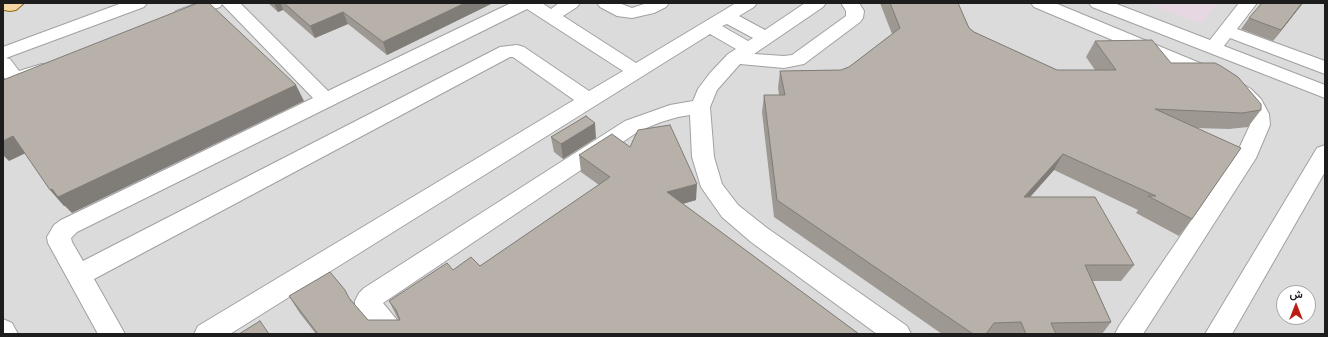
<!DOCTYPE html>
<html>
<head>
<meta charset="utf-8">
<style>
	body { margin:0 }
	#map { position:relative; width:1328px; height:337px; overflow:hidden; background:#eeebe4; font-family:"Noto Sans",Vazirmatn,sans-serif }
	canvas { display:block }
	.frame { position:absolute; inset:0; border:4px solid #1d1d1d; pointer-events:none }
	.north { position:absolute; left:1276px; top:285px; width:40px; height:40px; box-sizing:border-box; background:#fff; border:1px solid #a5a5a5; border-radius:50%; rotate:0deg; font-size:11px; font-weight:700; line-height:16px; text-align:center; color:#1d1d1d }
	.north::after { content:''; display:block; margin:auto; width:14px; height:18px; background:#b91d12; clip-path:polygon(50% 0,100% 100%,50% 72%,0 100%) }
</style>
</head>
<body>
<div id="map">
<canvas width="1328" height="337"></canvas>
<div class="frame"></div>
<div class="north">ش</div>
</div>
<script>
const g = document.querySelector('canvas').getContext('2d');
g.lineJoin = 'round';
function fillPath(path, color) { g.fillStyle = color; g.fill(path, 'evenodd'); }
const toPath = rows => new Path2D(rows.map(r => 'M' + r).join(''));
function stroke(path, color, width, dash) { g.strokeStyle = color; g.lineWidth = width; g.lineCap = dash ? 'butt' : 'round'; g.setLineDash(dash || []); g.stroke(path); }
const residential = toPath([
	[3,3,1325,3,1325,334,3,334],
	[1284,293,1308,293,1308,317,1284,317]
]);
const industrial = toPath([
	[1147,3,1217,3,1201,24]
]);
const minor = toPath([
	[122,3,147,3,144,7,6,58,10,59,19,71,42,64,49,66,52,70,49,74,17,84,7,81,3,76,3,47,122,3],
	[198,3,240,3,328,91,511,3,542,3,551,9,559,3,580,3,577,7,563,16,636,63,736,3,757,3,754,7,739,16,765,30,805,3,826,3,823,7,754,54,784,56,792,55,846,16,846,11,841,3,859,3,864,11,863,18,860,22,804,64,784,68,740,64,717,90,710,107,714,157,722,184,738,205,767,228,907,326,911,334,877,334,751,242,722,217,701,187,692,157,690,115,678,117,661,122,639,131,383,303,402,326,406,334,377,334,359,313,355,305,355,301,359,293,364,288,625,121,670,105,693,101,698,89,710,73,728,54,736,49,710,34,230,334,194,334,198,326,574,100,513,57,510,57,94,279,125,334,98,334,48,243,47,237,54,225,61,220,313,98,222,4,220,7,182,20,176,19,173,15,176,11,198,3],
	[527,9,623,71,589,91,524,47,517,45,500,47,83,261,72,242,71,238,77,232,527,9],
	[727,24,753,38,748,41,722,26,727,24],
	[597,3,619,3,632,8,647,3,669,3,666,7,654,13,632,18,617,16,600,7,597,3],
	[1031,3,1055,3,1224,73,1251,89,1261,99,1269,114,1270,125,1256,158,1143,334,1115,334,1119,326,1236,155,1250,125,1249,114,1246,107,1237,99,1210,81,1034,7,1031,3],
	[1089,3,1114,3,1210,40,1239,3,1257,3,1237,29,1325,61,1325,74,1230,38,1224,46,1325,85,1325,98,1092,7,1089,3],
	[1325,145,1325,172,1232,334,1205,334,1317,148,1325,145],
	[3,319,12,323,18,334,3,334,3,319]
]);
const major = toPath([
	[3,3,24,3,16,10,10,11,4,10,3,3]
]);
const wall = toPath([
	[268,3,493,3,387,55,348,24,315,38,283,10,278,12],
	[880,3,958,3,969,28,974,32,1057,70,1095,70,1086,57,1095,41,1171,63,1261,110,1248,127,1229,129,1196,128,1192,219,1179,236,1136,213,1138,210,1054,170,1030,197,1134,265,1121,281,1093,281,1111,322,1102,334,942,334,774,217,762,112,764,95,779,95,778,88,780,71,841,70,849,67,892,34],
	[1262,3,1303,3,1273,41,1241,29,1249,18],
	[551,137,596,138,563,159,554,152],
	[579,155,696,200,683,204,859,334,316,334,299,312,289,296,350,299,368,320,399,320,397,317,389,301,453,270,480,266,599,185,581,172]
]);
const shadedWall = toPath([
	[274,3,281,3,283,10,278,12],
	[465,3,493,3,387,55,383,42],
	[1302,3,1303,3,1273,41,1281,30],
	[343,12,348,24,315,38,310,26],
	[296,85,304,101,72,213,65,206,64,206,50,190],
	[595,123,596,138,563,159,561,144],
	[13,136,28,152,9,161,3,155,3,141],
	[1063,154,1054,170,1015,214,1024,197],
	[697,184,696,200,667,208,667,192]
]);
const building = toPath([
	[198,3,209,3,296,85,58,197,52,189,50,190,13,136,3,141,3,80,198,3],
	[284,3,465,3,383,42,343,12,310,26,284,3],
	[890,3,958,3,969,28,974,32,1057,70,1116,70,1095,41,1152,40,1171,63,1215,63,1221,66,1238,77,1261,104,1261,110,1242,113,1155,109,1241,148,1192,219,1148,196,1156,196,1063,154,1024,197,1095,197,1134,265,1085,265,1111,322,1051,323,1056,334,1026,334,1021,322,994,323,986,334,973,334,777,200,764,95,785,95,780,71,841,70,849,67,900,28,890,3],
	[1262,3,1302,3,1281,30,1249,18,1262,3],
	[586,116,595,123,561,144,551,137,586,116],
	[670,125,697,184,667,192,859,334,318,334,289,296,330,272,345,290,349,298,368,320,400,320,396,310,389,301,447,263,453,270,471,257,480,266,610,177,579,155,612,134,630,147,638,130,670,125],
	[260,321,269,334,239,334,260,321]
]);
fillPath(residential, '#dbdbdb');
fillPath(industrial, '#e6d7e2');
stroke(minor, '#a1a1a1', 2);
stroke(major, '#8a690d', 2);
fillPath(minor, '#fff');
fillPath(major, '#f3d6a4');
fillPath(wall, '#9d9892');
fillPath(shadedWall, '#807c77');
fillPath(building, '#b7b1aa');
stroke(building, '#807c77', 1);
</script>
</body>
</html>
